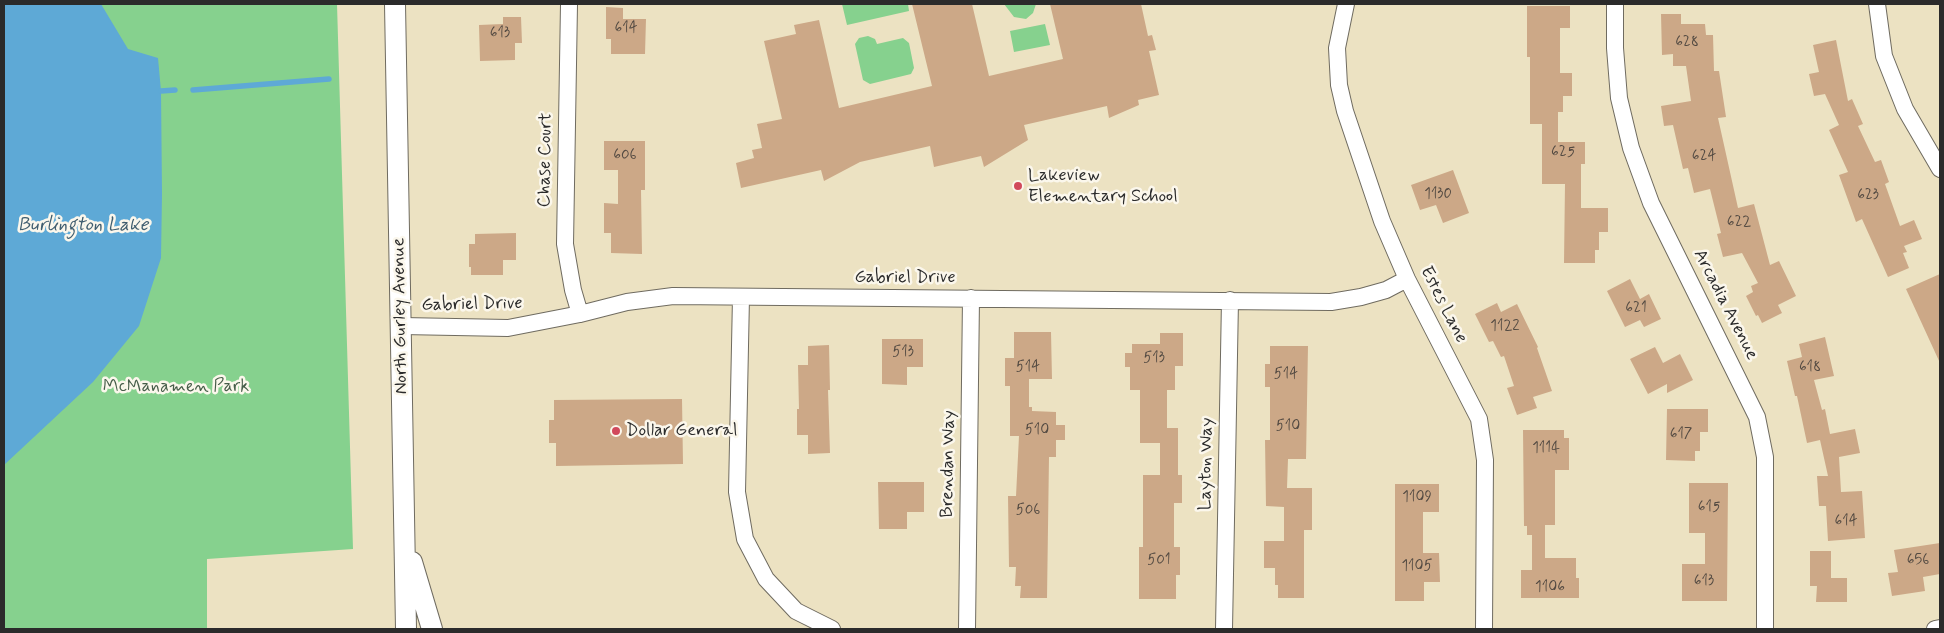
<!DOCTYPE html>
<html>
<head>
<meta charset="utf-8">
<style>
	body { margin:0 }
	#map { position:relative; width:1944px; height:633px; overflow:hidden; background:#ece2c2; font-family:Mynerve,sans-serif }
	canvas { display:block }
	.frame { position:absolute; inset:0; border:5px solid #2b2b2b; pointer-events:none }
</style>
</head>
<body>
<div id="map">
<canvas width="1944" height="633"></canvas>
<div class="frame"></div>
</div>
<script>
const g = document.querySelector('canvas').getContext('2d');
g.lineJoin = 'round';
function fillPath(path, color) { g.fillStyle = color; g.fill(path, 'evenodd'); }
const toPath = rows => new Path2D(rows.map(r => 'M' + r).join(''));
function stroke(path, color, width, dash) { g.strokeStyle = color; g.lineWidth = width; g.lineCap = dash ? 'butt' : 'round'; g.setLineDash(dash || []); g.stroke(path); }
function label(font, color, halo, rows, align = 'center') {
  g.font = font + ' Mynerve,sans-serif'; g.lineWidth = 5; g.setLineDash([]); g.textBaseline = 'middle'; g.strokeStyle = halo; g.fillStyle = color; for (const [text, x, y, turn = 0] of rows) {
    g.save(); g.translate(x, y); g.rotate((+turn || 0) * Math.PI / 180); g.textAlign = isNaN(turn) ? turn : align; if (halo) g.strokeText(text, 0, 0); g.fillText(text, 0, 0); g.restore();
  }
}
const green = toPath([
	[4,4,337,4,353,549,207,559,207,629,4,629],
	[842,4,908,4,909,11,847,25],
	[1004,4,1036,4,1033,13,1026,19,1014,17],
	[1045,24,1050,45,1014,52,1010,31],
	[868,36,875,39,877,44,903,38,909,43,914,68,911,74,870,84,863,80,855,44,859,38]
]);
const water = toPath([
	[4,4,101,4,128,49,158,58,161,91,162,194,161,258,139,326,93,382,4,465]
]);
const stream = toPath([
	[193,90,329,79],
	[161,91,175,90]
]);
const building = toPath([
	[912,4,972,4,989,76,1063,59,1050,4,1141,4,1148,36,1152,35,1156,50,1149,51,1159,95,1138,100,1139,105,1109,118,1107,106,1024,125,1028,140,984,167,981,156,934,167,930,146,860,162,824,181,821,170,741,188,736,163,754,158,752,150,762,148,757,124,782,119,764,41,796,34,794,25,819,20,839,108,932,86],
	[1527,6,1570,6,1570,28,1560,28,1560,73,1572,73,1572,96,1563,96,1563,112,1558,112,1558,142,1585,142,1585,164,1581,164,1581,208,1608,208,1608,232,1599,232,1599,250,1595,250,1595,263,1564,263,1565,184,1542,184,1542,124,1530,124,1530,57,1527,57],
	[606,7,623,8,623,19,646,19,645,54,611,54,611,39,606,39],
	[1661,14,1681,14,1681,24,1705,24,1706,35,1713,35,1714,71,1719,71,1726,117,1718,118,1738,208,1754,204,1770,265,1779,261,1796,296,1778,305,1782,313,1762,323,1758,315,1756,316,1746,296,1753,292,1751,286,1758,283,1742,253,1723,257,1717,234,1721,233,1710,189,1694,193,1688,168,1683,169,1673,125,1664,126,1661,106,1691,101,1686,66,1673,66,1673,54,1662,55],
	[503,17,521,17,522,43,515,43,515,60,480,61,479,25,503,24],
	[1836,40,1848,101,1852,99,1863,124,1858,126,1875,162,1881,160,1889,182,1885,184,1900,226,1914,220,1922,239,1904,246,1907,252,1903,253,1909,268,1888,277,1862,219,1856,222,1839,175,1848,172,1829,130,1839,125,1825,94,1814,96,1809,74,1819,72,1813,45],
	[604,141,645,141,645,190,641,190,642,254,611,253,611,233,604,233,604,203,618,204,618,170,604,170],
	[1453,170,1469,213,1443,223,1436,205,1420,210,1411,185],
	[516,233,516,260,503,260,503,275,471,275,471,267,469,267,469,244,475,244,475,234],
	[1940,274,1940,363,1906,289],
	[1630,279,1640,299,1649,294,1661,319,1644,327,1640,320,1625,327,1607,291],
	[1497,303,1501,312,1517,304,1538,347,1537,348,1552,391,1533,397,1537,408,1517,415,1507,388,1514,386,1504,356,1501,357,1493,341,1489,342,1475,314],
	[1014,332,1051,332,1052,379,1029,379,1029,407,1032,407,1032,411,1056,412,1056,425,1065,425,1065,440,1056,440,1056,457,1049,457,1047,598,1020,598,1021,586,1015,586,1016,567,1009,567,1008,496,1016,496,1019,436,1010,436,1010,386,1005,386,1005,358,1014,358],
	[1160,333,1183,333,1183,366,1175,366,1175,390,1167,390,1167,428,1178,428,1178,475,1182,475,1182,503,1174,503,1174,547,1180,547,1180,575,1176,575,1176,599,1139,599,1139,547,1143,547,1143,475,1160,475,1160,443,1140,443,1140,390,1130,390,1130,367,1125,367,1125,353,1132,353,1132,344,1160,344],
	[1825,337,1834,376,1814,380,1822,410,1825,409,1830,434,1855,429,1860,453,1839,457,1841,492,1862,491,1865,538,1828,541,1826,506,1819,506,1817,476,1828,476,1820,440,1807,443,1797,396,1795,396,1787,361,1802,357,1799,344],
	[882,339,923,339,923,367,907,367,907,385,882,384],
	[829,345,830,390,828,390,830,453,808,454,808,435,797,435,797,409,799,409,798,365,808,365,808,346],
	[1270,346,1308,346,1306,459,1288,459,1287,488,1312,488,1312,530,1304,530,1304,598,1278,598,1278,585,1275,585,1275,568,1264,568,1264,541,1284,541,1284,507,1266,506,1265,440,1270,440,1270,387,1265,387,1265,364,1270,364],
	[1655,347,1663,363,1680,354,1693,380,1667,393,1667,384,1648,394,1630,359],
	[682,399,683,464,556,466,556,443,549,443,549,420,554,420,554,400],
	[1667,409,1708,409,1708,432,1700,432,1700,451,1695,451,1695,461,1666,460],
	[1523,430,1564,430,1564,438,1569,438,1569,470,1555,470,1555,525,1545,525,1545,558,1576,558,1576,578,1579,578,1579,598,1521,598,1521,570,1532,570,1532,535,1527,535,1527,526,1524,526],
	[878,482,924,482,924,512,907,512,907,529,879,529],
	[1689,483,1728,483,1727,601,1682,601,1682,564,1705,564,1705,533,1689,533],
	[1395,484,1439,484,1439,512,1423,512,1423,553,1439,553,1440,582,1424,582,1424,601,1395,601],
	[1940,543,1940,574,1923,577,1925,591,1892,596,1888,573,1898,572,1894,550],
	[1810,551,1831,551,1831,578,1847,578,1847,602,1816,602,1817,586,1810,586]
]);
const minor = toPath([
	[569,4,565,244,573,290,580,314],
	[1346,4,1337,48,1339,85,1345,111,1382,221,1407,279,1479,419,1485,460,1484,629],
	[1615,4,1615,48,1619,98,1631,148,1651,203,1757,417,1765,457,1765,629],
	[1877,4,1884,56,1905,109,1940,169],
	[741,297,737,492,745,539,766,579,796,611,832,629],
	[402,326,508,328,580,314,627,302,673,296,1331,302,1361,297,1386,290,1407,279],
	[967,629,971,298],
	[1224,629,1230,300],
	[1935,629,1940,628]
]);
const tertiary = toPath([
	[395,4,406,629],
	[412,562,432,629]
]);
const markers = [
	[1018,186,5,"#d1495b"],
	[616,431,5,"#d1495b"]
];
const numberNames = [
	["614",626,29],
	["613",500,34],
	["628",1687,43],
	["625",1563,153],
	["606",625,156],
	["624",1704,157],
	["1130",1438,195],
	["623",1868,196],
	["622",1739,223],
	["621",1636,309],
	["1122",1505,327],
	["513",903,353],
	["513",1154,359],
	["514",1028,368],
	["618",1810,368],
	["514",1286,375],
	["510",1288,427],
	["510",1037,431],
	["617",1681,435],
	["1114",1546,449],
	["1109",1417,498],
	["615",1709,508],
	["506",1028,511],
	["614",1846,522],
	["501",1159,561],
	["656",1918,561],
	["1105",1417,567],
	["613",1704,582],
	["1106",1550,588]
];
const streetNames = [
	["Chase Court",546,160,-89],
	["Gabriel Drive",905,278],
	["Gabriel Drive",472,305,-1],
	["Estes Lane",1443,305,63],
	["Arcadia Avenue",1725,305,63],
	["North Gurley Avenue",401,316,-91],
	["Brendan Way",949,464,-89],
	["Layton Way",1207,464,-89]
];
const poiNames = [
	["Lakeview",1028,176],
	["Elementary School",1028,197],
	["Dollar General",626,431]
];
const parkNames = [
	["McManamen Park",176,387]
];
const waterNames = [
	["Burlington Lake",83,226]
];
fillPath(green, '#86d18e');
fillPath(water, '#5ea9d6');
stroke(stream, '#5ea9d6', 5.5);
fillPath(building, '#cca887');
stroke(minor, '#6f6b60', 18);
stroke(tertiary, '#6f6b60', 22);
stroke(minor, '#fff', 16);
stroke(tertiary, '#fff', 20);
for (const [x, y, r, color] of markers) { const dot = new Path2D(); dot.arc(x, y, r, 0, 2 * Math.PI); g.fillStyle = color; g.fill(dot); stroke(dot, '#fbf7ec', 2); }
label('15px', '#534a42', null, numberNames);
label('18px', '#2b2b2b', '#fbf7ec', streetNames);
label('18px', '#2b2b2b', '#fbf7ec', poiNames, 'left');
label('18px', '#465d49', '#fbf7ec', parkNames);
label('italic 19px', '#3f5d6f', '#fbf7ec', waterNames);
</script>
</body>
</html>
